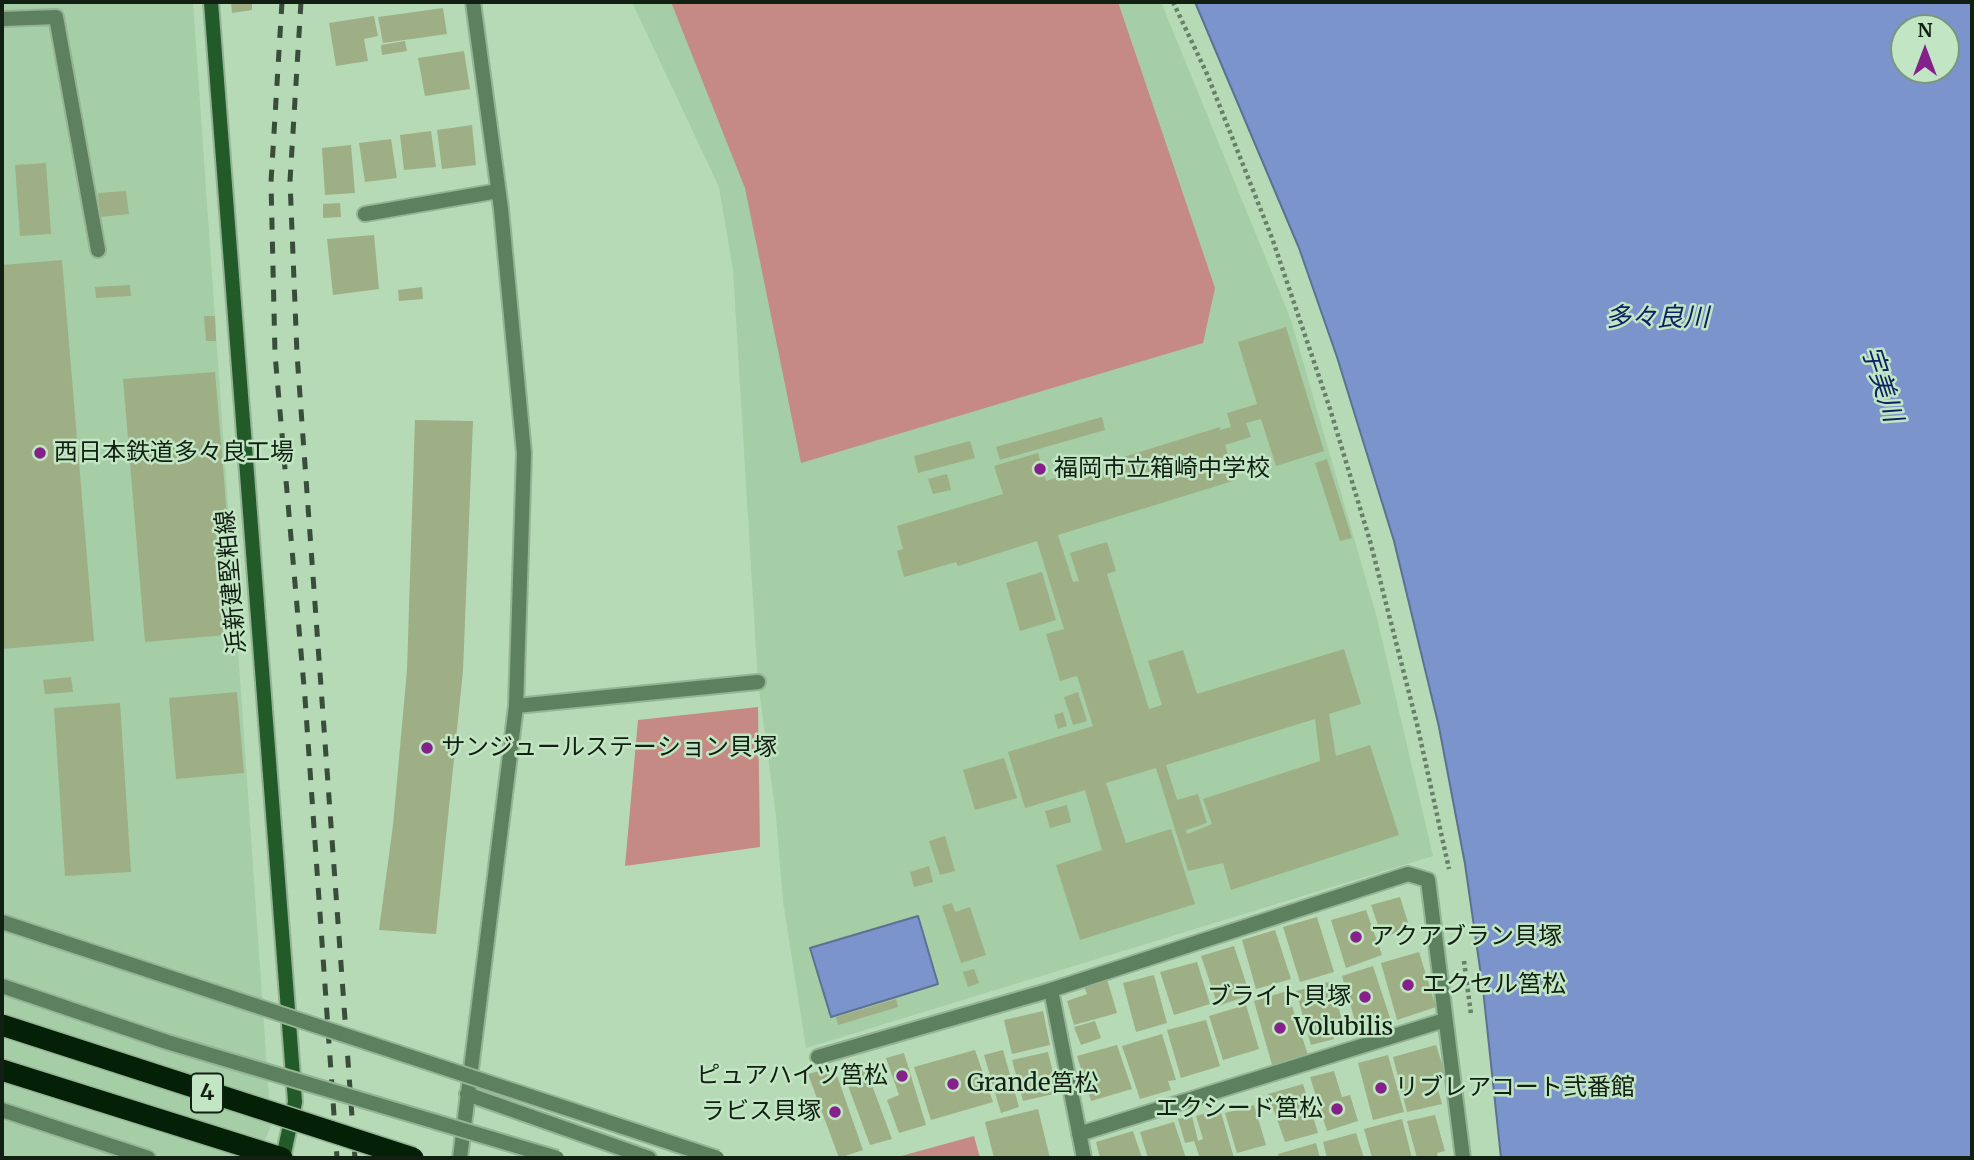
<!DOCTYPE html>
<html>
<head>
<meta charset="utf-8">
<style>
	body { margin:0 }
	#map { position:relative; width:1974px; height:1160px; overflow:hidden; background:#b6d9b6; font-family:Merriweather,serif }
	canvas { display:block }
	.frame { position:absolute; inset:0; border:4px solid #121f13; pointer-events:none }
	.north { position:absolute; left:1890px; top:14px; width:70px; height:70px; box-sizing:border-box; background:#c2e6c3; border:2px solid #7c967d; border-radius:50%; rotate:0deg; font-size:19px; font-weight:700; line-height:28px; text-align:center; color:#121f13 }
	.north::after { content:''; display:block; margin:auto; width:24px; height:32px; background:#84218a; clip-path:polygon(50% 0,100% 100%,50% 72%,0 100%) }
</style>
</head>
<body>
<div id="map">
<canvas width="1974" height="1160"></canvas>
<div class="frame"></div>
<div class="north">N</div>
</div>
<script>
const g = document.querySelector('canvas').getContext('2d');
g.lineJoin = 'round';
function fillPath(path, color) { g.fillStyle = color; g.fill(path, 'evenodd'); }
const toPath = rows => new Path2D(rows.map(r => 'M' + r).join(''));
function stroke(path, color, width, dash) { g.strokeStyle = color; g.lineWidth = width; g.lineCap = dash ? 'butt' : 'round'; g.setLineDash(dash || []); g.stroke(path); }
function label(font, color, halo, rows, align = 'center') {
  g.font = font + ' Merriweather,"Noto Sans JP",serif'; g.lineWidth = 5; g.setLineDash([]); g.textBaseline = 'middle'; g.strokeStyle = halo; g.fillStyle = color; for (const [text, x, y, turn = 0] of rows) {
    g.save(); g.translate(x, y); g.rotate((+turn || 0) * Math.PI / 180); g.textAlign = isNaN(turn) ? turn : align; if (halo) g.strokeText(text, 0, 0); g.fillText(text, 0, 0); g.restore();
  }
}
const built = toPath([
	[2,2,193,2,271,1126,256,1158,2,1158],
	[632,2,1161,2,1291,320,1377,618,1433,856,806,1048,783,901,776,816,758,682,733,269,719,187]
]);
const green = toPath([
	[671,2,1118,2,1215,288,1203,343,801,463,745,188],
	[758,707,760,847,625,866,638,720],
	[974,1136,980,1158,894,1158]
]);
const water = toPath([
	[1195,2,1972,2,1972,1158,1501,1158,1483,989,1465,864,1439,727,1394,541,1337,357,1299,248,1195,2],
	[1904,28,1946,28,1946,70,1904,70,1904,28],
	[918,916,938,984,831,1017,810,948,918,916]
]);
const building = toPath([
	[231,2,252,2,252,10,232,13],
	[443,8,447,34,383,43,378,17],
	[374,16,378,36,364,39,368,61,336,66,329,23],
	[405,41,407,51,382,55,381,45],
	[464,51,470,89,425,96,418,58],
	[472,125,476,165,442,169,437,130],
	[431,131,436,167,404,170,400,135],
	[391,139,397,178,365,182,359,143],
	[351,145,355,193,325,195,322,148],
	[46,163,51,234,20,236,15,165],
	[126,191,129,214,100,217,98,193],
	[340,203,341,217,323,218,323,204],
	[374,235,379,289,333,295,327,239],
	[62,260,94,641,2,649,2,265],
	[130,285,131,296,96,298,95,287],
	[422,287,423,299,399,301,398,290],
	[204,316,215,316,216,341,206,341],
	[1286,327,1324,451,1276,466,1261,419,1246,423,1251,437,1225,445,1236,480,1058,535,1073,582,1079,581,1070,553,1107,542,1116,571,1107,574,1149,709,1162,705,1148,661,1183,650,1197,694,1344,649,1361,704,1329,714,1336,756,1370,745,1399,835,1231,890,1223,863,1188,871,1156,768,1106,783,1126,843,1171,829,1195,904,1080,940,1056,865,1102,850,1085,790,1025,808,1008,752,1093,726,1077,676,1060,681,1046,634,1064,629,1037,541,958,566,956,562,904,577,897,551,903,549,897,526,1003,494,994,466,1038,453,1046,481,1220,427,1220,430,1231,427,1227,413,1257,404,1238,342],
	[1315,719,1320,761,1203,799,1212,824,1187,834,1186,830,1207,823,1198,794,1177,800,1166,765],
	[215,372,237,634,145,642,123,379],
	[1102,417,1105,430,1000,460,996,447],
	[415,420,473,421,463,671,436,934,379,930,393,825,407,670],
	[970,441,975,458,918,473,914,456],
	[1327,459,1352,538,1340,541,1315,463],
	[947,474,951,490,933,494,928,479],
	[1042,572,1056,620,1020,631,1006,583],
	[71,677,73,692,45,694,43,680],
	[237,692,244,773,176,779,169,698],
	[1078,692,1087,721,1073,725,1064,697],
	[120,703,131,872,65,876,54,708],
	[1063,712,1067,726,1058,729,1054,715],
	[1004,758,1017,798,975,810,963,770],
	[1067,805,1071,822,1050,828,1045,811],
	[945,836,955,871,940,875,929,841],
	[929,866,933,882,914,887,910,872],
	[1400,897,1410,929,1382,937,1371,905],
	[952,903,955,912,970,907,986,955,961,963,942,906],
	[1366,910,1382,955,1346,968,1331,920],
	[1317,917,1334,972,1300,982,1283,927],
	[1275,930,1291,979,1256,989,1242,940],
	[1234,946,1250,995,1218,1006,1201,956],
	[1419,952,1436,1007,1397,1020,1381,963],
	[1197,962,1210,1004,1174,1015,1160,972],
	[1373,966,1390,1018,1357,1028,1342,976],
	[974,969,979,983,968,987,963,972],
	[1154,975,1167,1023,1136,1032,1123,983],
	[1107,979,1117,1013,1074,1025,1067,1001,1087,994,1084,986],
	[1332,981,1342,1021,1329,1025,1334,1039,1311,1045,1296,991],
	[1287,991,1308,1055,1272,1065,1254,1001],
	[896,999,898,1007,838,1025,836,1017],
	[1246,1005,1259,1049,1223,1060,1209,1016],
	[1043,1011,1050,1045,1012,1054,1004,1020],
	[1206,1020,1220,1066,1181,1078,1167,1030],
	[1095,1021,1101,1038,1081,1045,1074,1027],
	[1162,1034,1176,1080,1168,1081,1171,1090,1140,1099,1122,1046],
	[1117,1045,1132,1089,1091,1101,1077,1056],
	[1436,1045,1445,1073,1434,1076,1442,1104,1407,1112,1393,1057],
	[975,1050,993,1102,931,1120,914,1067],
	[1003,1050,1019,1107,1001,1113,984,1055],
	[1048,1052,1058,1093,1023,1101,1012,1060],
	[904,1053,926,1125,899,1133,887,1100,899,1095,886,1058],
	[1388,1055,1404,1112,1373,1120,1358,1063],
	[834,1067,863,1150,839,1158,808,1074],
	[866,1069,892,1139,870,1145,844,1075],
	[1334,1071,1342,1097,1350,1095,1358,1121,1327,1131,1310,1077],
	[1303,1084,1318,1133,1285,1142,1268,1094],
	[1254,1105,1266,1145,1237,1153,1225,1113],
	[1038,1109,1050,1158,994,1158,985,1122],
	[1220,1109,1234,1158,1200,1158,1194,1141,1185,1143,1178,1119,1192,1116,1198,1141,1203,1139,1196,1116],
	[1435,1115,1445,1151,1437,1153,1438,1158,1417,1158,1407,1121],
	[1402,1119,1412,1158,1372,1158,1364,1129],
	[1174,1122,1186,1158,1148,1158,1140,1132],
	[1133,1131,1142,1158,1100,1158,1096,1142],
	[1356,1133,1364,1158,1327,1158,1323,1142],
	[1316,1143,1320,1158,1279,1158,1278,1154]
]);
const path = toPath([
	[1173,2,1207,74,1272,238,1330,409,1370,541,1417,724,1449,869],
	[1464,961,1471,1014]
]);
const service = toPath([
	[2,19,56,17,98,250],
	[516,706,758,682]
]);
const minor = toPath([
	[365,214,498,191],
	[1051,990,1084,1158],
	[818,1057,1051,990,1408,874,1428,880,1463,1158],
	[467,1094,649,1158],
	[1079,1134,1445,1020],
	[460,1158,516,706,524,453,501,209,473,2]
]);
const tertiary = toPath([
	[2,1110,148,1158]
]);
const secondary = toPath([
	[211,2,295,1102,283,1158]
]);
const motorway = toPath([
	[2,1070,282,1158]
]);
const rail = toPath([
	[282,2,271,182,275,354,305,698,337,1158],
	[301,2,290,181,297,354,355,1158]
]);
const tertiaryBridge = toPath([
	[2,922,717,1158],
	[2,986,167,1042,557,1158]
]);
const motorwayBridge = toPath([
	[2,1025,413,1158]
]);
const markers = [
	[40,453,7,"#84218a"],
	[1040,469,7,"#84218a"],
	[427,748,7,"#84218a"],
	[1356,937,7,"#84218a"],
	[1408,985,7,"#84218a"],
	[1365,997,7,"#84218a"],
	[1280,1028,7,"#84218a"],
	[902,1076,7,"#84218a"],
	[953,1084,7,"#84218a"],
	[1381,1088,7,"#84218a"],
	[1337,1109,7,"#84218a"],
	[835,1112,7,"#84218a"]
];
const shields = [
	[207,1093,32]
];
const shieldNames = [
	["4",207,1093]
];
const poiNames = [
	["西日本鉄道多々良工場",54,453],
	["福岡市立箱崎中学校",1054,469],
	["サンジュールステーション貝塚",441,748],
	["アクアブラン貝塚",1370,937],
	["エクセル筥松",1422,985],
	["ブライト貝塚",1351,997,"right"],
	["Volubilis",1294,1028],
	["ピュアハイツ筥松",888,1076,"right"],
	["Grande筥松",967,1084],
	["リブレアコート弐番館",1395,1088],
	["エクシード筥松",1323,1109,"right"],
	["ラビス貝塚",821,1112,"right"]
];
const streetNames = [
	["浜新建堅粕線",232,582,-95]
];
const waterNames = [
	["多々良川",1657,319],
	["宇美川",1881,384,72]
];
fillPath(built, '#a5cda6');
fillPath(green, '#c58a84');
fillPath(water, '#7b94cb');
stroke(water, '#5c7194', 2);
fillPath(building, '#9eaf86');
stroke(service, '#95b495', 18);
stroke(minor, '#95b495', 18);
stroke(tertiary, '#95b495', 18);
stroke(secondary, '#95b495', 18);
stroke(motorway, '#95b495', 24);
stroke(path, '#678068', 4.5, [3.5, 3.5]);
stroke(service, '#5d815e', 14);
stroke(minor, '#5d815e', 14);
stroke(tertiary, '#5d815e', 14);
stroke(secondary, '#225b29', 14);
stroke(motorway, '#042107', 21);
stroke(rail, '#3a4d3b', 5, [12, 12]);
stroke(tertiaryBridge, '#95b495', 18, []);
stroke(motorwayBridge, '#95b495', 24, []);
stroke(tertiaryBridge, '#5d815e', 14);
stroke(motorwayBridge, '#042107', 21);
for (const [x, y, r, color] of markers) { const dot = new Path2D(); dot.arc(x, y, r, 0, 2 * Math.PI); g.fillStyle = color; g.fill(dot); stroke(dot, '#c2e6c3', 2.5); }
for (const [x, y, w] of shields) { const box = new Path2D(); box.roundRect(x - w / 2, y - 19.5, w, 39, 5); g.fillStyle = '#c2e6c3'; g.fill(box); stroke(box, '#121f13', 2); }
label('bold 23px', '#121f13', null, shieldNames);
label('24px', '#121f13', '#c2e6c3', poiNames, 'left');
label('24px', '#121f13', '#c2e6c3', streetNames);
label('italic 26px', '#0d2263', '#c2e6c3', waterNames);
</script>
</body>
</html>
